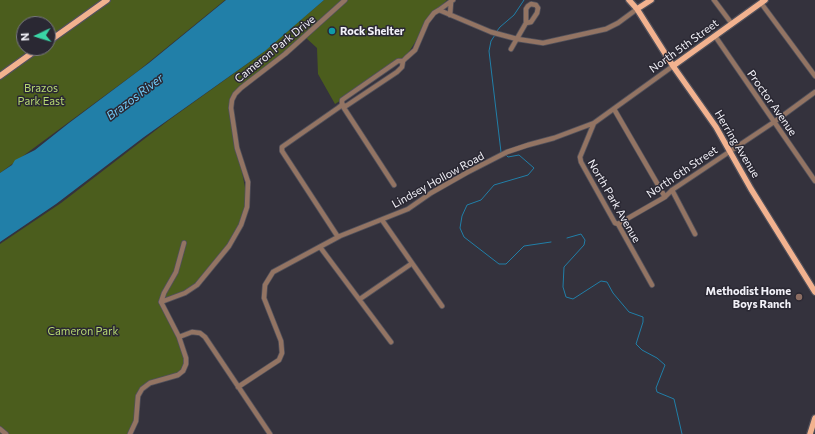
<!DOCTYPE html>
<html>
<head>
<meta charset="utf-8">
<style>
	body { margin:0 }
	#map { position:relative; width:815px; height:434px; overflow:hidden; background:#34323d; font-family:Commissioner,sans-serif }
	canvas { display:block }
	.north { position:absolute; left:16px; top:16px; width:40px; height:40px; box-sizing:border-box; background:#2a2833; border:1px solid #7a7882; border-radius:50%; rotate:266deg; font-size:11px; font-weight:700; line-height:16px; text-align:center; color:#f2f1f8 }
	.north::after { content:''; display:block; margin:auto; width:14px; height:18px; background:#3ad4a5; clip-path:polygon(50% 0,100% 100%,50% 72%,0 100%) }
</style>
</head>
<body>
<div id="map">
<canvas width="815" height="434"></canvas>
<div class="north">N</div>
</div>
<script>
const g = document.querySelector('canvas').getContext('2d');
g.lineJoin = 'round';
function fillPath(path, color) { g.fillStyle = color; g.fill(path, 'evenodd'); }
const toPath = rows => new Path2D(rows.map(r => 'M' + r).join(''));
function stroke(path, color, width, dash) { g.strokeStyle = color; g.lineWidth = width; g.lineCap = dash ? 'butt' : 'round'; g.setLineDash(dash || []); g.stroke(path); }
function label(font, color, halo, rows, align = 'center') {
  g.font = font + ' Commissioner,sans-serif'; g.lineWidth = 3; g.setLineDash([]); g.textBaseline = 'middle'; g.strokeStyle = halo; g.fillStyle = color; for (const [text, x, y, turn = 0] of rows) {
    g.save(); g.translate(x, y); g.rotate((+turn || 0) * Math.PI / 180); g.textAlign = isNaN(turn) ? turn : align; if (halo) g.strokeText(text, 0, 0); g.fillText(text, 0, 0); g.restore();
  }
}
const green = toPath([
	[0,0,225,0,138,71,0,173],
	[24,24,48,24,48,48,24,48],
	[324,0,447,0,434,13,403,61,335,104,318,74,317,48,305,37,234,96,233,125,247,198,238,230,213,266,190,290,161,302,179,337,186,364,178,375,159,381,142,389,137,404,133,428,127,434,0,434,0,244,61,203,169,120,261,54]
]);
const water = toPath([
	[226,0,324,0,265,51,144,137,56,204,0,242,0,173,12,165,15,160,35,150,69,123,149,63]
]);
const stream = toPath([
	[497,31,500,27,514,15,524,0],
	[495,35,491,41,489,51,501,152],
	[506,155,508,157,519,155,534,168,528,175,494,185,481,200,467,205,462,216,460,228,464,237,499,264,506,264,524,246,551,242],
	[567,238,581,234,585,240,584,245,564,267,563,287,566,297,573,299,601,281,607,282,613,293,629,312,643,317,643,322,636,344,642,350,657,358,665,365,656,388,657,392,674,399,682,434]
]);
const minor = toPath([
	[714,0,732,24],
	[761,3,815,76],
	[439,10,491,32,517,39,543,43,606,29,618,23,637,9],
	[450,15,451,2],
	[715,36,815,181],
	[511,49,526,23,526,9,528,6,531,4,536,5,538,8,537,13,531,22,526,23],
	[342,105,394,185],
	[342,105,346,106,397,72,402,67,403,61],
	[614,109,665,197],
	[594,123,580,157,581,162,615,223,618,224,652,285],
	[672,190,695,234],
	[382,220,442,306],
	[618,224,665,197,672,190,774,122,815,92],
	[338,237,282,151,282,147,338,108,342,105,342,100,398,61,403,61,406,58,415,50,427,22,434,13,439,10,453,0],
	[320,247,391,342],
	[360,299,411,264],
	[161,302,185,293,197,285,229,246,241,225,247,207,248,182,237,148,231,108,232,100,235,94,241,88,285,54,345,0],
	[161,302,164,293,176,272,184,243],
	[179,337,192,332,200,333,205,337,270,434],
	[238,387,279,360,282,353,281,341,264,298,265,285,273,272,340,236,408,209,431,193,468,172,507,152,528,145,554,138,594,123,673,66],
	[0,429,6,434],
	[130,434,136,421,138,396,142,389,150,383,178,375,183,371,186,364,186,358,179,337,161,302]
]);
const major = toPath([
	[629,0,637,9,673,66,716,127,751,189,815,292],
	[637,9,651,0],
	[48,42,107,0],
	[673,66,765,0],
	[0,76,39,48],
	[810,434,815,418]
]);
const markers = [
	[332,31,4,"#0f9aa8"],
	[799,297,4,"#8d6e63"]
];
const poiNames = [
	["Rock Shelter",340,31],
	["Methodist Home",791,291,"right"],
	["Boys Ranch",791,304,"right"]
];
const streetNames = [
	["North 5th Street",684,46,-36],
	["Cameron Park Drive",275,49,-39],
	["Proctor Avenue",772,103,55],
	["Herring Avenue",737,144,59],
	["North 6th Street",682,172,-34],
	["Lindsey Hollow Road",438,180,-29],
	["North Park Avenue",614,201,60]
];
const parkNames = [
	["Brazos",41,88],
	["Park East",41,101],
	["Cameron Park",83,331]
];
const waterNames = [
	["Brazos River",135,97,-37]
];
fillPath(green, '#4b5d1d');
fillPath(water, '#217fa8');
stroke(stream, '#217fa8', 1);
stroke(minor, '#52515b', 6);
stroke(major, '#52515b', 8);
stroke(minor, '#937463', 4.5);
stroke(major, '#f2b28f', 5.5);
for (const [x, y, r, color] of markers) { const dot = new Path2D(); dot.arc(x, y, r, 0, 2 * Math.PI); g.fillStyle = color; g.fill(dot); stroke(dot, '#2a2833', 1.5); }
label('bold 11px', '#f2f1f8', '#2a2833', poiNames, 'left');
label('11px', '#f2f1f8', '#2a2833', streetNames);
label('11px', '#b6d771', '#2a2833', parkNames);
label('italic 12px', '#71caf8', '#2a2833', waterNames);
</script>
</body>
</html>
